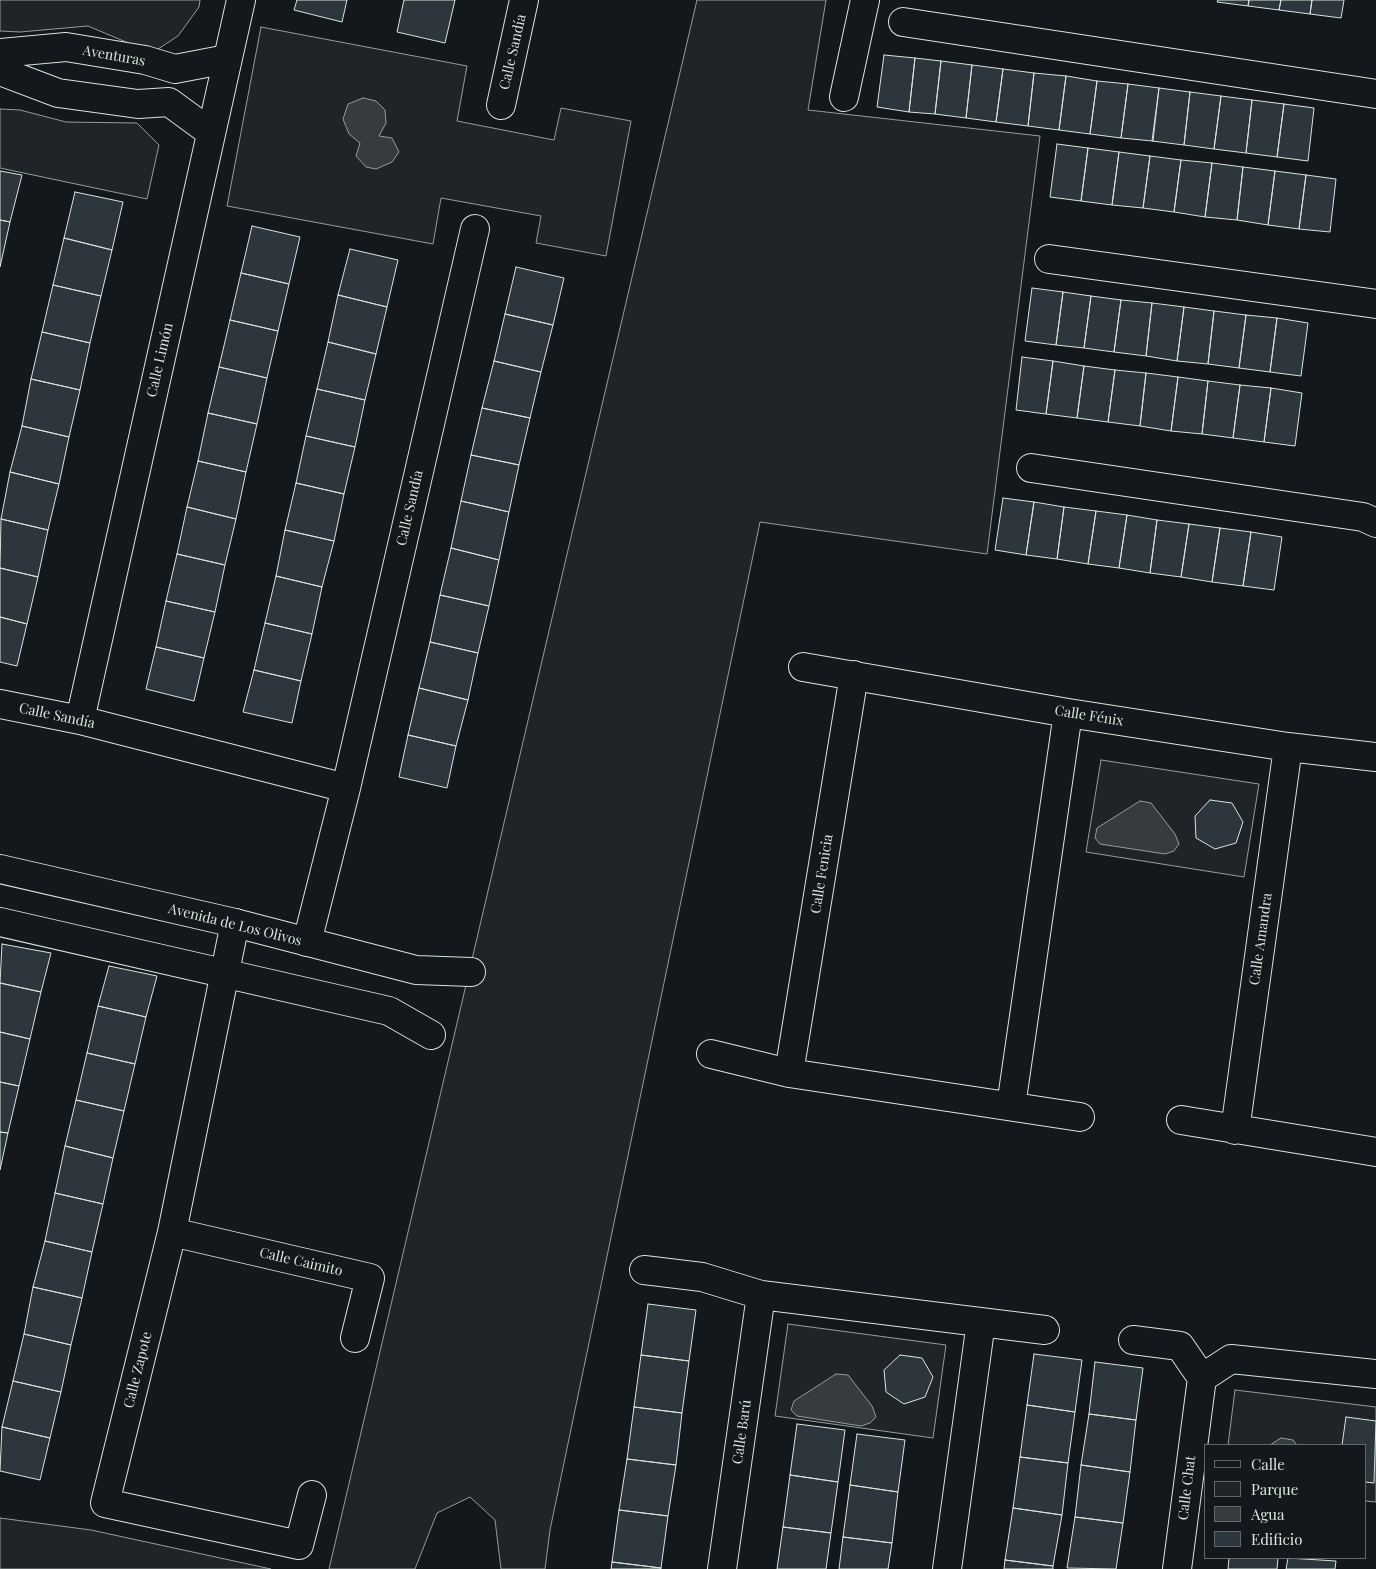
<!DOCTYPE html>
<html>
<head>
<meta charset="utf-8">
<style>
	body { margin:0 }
	#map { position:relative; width:1376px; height:1569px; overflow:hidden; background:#14181c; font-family:"Playfair Display",serif }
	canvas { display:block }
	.legend { position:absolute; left:1204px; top:1444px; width:162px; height:115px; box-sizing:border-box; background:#14181c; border:1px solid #626a69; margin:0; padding:6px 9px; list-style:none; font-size:15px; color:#d8e6dc }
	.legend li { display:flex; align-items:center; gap:10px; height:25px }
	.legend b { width:25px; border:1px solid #626a69 }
</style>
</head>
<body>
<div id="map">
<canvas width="1376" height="1569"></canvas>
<ul class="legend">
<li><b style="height:6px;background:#14181c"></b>Calle</li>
<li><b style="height:14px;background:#202428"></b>Parque</li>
<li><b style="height:14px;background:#363b3e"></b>Agua</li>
<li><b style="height:14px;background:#2c363c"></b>Edificio</li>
</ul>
</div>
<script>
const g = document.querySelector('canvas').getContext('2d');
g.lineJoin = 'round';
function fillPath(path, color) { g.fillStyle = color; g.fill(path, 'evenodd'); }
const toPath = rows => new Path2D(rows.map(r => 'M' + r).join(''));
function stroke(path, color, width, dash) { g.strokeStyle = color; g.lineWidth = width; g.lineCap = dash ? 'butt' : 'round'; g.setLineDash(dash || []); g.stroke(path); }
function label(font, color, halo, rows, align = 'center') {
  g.font = font + ' "Playfair Display",serif'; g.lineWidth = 4; g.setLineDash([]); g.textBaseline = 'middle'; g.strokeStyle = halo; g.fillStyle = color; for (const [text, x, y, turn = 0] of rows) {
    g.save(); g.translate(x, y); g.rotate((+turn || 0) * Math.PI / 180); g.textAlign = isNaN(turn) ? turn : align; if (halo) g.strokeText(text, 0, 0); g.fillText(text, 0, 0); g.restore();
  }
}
const green = toPath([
	[0,0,200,0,199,7,178,36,152,53,88,26,20,32,0,31,0,0],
	[697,0,826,0,808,110,1040,136,987,554,760,522,550,1530,545,1569,501,1569,495,1520,470,1497,437,1513,415,1569,329,1569,697,0],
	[261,27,467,66,457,121,554,140,561,108,631,121,606,256,536,243,541,216,441,198,433,244,227,206,261,27],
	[0,109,20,110,66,122,137,123,159,145,147,199,0,168,0,109],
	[1101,760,1259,784,1244,877,1086,852,1101,760],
	[788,1324,946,1345,933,1438,775,1416,788,1324],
	[1235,1390,1376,1407,1376,1502,1365,1501,1365,1445,1228,1445,1235,1390],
	[0,1518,91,1530,271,1569,0,1569,0,1518]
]);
const water = toPath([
	[363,98,376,101,385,110,386,123,379,136,392,138,399,152,392,162,376,169,366,167,356,156,360,143,349,134,343,119,348,104,363,98],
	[1140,801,1151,803,1175,834,1179,844,1174,851,1165,854,1100,844,1095,838,1097,828,1140,801],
	[836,1374,848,1375,872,1406,876,1417,870,1423,861,1426,797,1416,791,1410,794,1401,836,1374],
	[1281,1438,1293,1440,1297,1445,1270,1445,1281,1438]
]);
const building = toPath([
	[297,0,347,0,342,22,294,10,297,0],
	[404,0,455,0,445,43,397,32,404,0],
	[1218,0,1249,0,1248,6,1217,2,1218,0],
	[1249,0,1281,0,1279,10,1248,6,1249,0],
	[1281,0,1312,0,1310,14,1279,10,1281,0],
	[1312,0,1344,0,1341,18,1310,14,1312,0],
	[884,55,915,58,909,112,877,107,884,55],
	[915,58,941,61,935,114,909,112,915,58],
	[941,61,972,65,966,118,935,114,941,61],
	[972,65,1003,69,996,122,966,118,972,65],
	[1003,69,1034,73,1028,126,996,122,1003,69],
	[1034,73,1066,76,1059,130,1028,126,1034,73],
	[1066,76,1097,81,1090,134,1059,130,1066,76],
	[1097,81,1128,84,1121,138,1090,134,1097,81],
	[1128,84,1159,88,1153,141,1121,138,1128,84],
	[1159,88,1190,92,1184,145,1152,141,1159,88],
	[1190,92,1221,96,1214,149,1184,145,1190,92],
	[1221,96,1252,100,1246,153,1214,149,1221,96],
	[1252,100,1284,104,1277,157,1246,153,1252,100],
	[1284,104,1314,108,1308,161,1277,157,1284,104],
	[1057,144,1088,148,1081,201,1050,197,1057,144],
	[1088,148,1119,152,1112,205,1081,201,1088,148],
	[1119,152,1150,156,1143,208,1112,205,1119,152],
	[1150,156,1181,160,1174,212,1143,208,1150,156],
	[1181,160,1212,163,1205,217,1174,212,1181,160],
	[1212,163,1243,167,1237,220,1205,217,1212,163],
	[1243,167,1275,171,1268,225,1237,220,1243,167],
	[0,171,22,175,10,222,0,220,0,171],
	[1275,171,1306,175,1299,229,1268,225,1275,171],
	[1306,175,1336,179,1330,232,1299,229,1306,175],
	[75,192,123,202,112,250,64,238,75,192],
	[0,220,10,222,0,267,0,220],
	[252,226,300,237,289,284,241,273,252,226],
	[64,238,112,250,101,296,53,285,64,238],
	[350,249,398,260,387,307,338,295,350,249],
	[516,267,564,278,553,325,505,314,516,267],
	[241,273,289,284,278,331,230,320,241,273],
	[53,285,101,296,90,343,42,332,53,285],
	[1032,288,1063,292,1056,345,1025,341,1032,288],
	[1063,292,1091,296,1084,348,1056,345,1063,292],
	[338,295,387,307,376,354,328,342,338,295],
	[1091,296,1121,300,1114,352,1084,348,1091,296],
	[1121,300,1152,303,1146,356,1114,352,1121,300],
	[1152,303,1184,307,1177,361,1146,356,1152,303],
	[1184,307,1214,311,1208,364,1177,361,1184,307],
	[1214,311,1246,315,1239,368,1208,364,1214,311],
	[505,314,553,325,541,372,494,361,505,314],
	[1246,315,1277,318,1270,372,1239,368,1246,315],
	[1277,318,1308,323,1301,376,1270,372,1277,318],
	[230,320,278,331,267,378,219,367,230,320],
	[42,332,90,343,80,390,31,379,42,332],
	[328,342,376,354,365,400,317,389,328,342],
	[1022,357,1053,361,1046,414,1016,410,1022,357],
	[494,361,541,372,530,418,482,408,494,361],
	[1053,361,1084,366,1077,418,1046,414,1053,361],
	[1084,366,1115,370,1108,422,1077,418,1084,366],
	[219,367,267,378,257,424,208,413,219,367],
	[1115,370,1146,373,1140,426,1108,422,1115,370],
	[1146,373,1178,377,1171,431,1140,426,1146,373],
	[1178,377,1208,381,1202,434,1171,431,1178,377],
	[31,379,80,390,69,437,22,426,31,379],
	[1208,381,1240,385,1233,438,1202,434,1208,381],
	[1240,385,1271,388,1264,442,1233,438,1240,385],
	[1271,388,1302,393,1295,446,1264,442,1271,388],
	[317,389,365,400,355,447,306,436,317,389],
	[482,408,530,418,519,465,471,455,482,408],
	[208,413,257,424,246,472,198,461,208,413],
	[22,426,69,437,59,484,10,472,22,426],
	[306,436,355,447,344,494,296,483,306,436],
	[471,455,519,465,509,512,461,501,471,455],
	[198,461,246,472,236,519,187,507,198,461],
	[10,472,59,484,48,530,1,519,10,472],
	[296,483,344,494,334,541,285,530,296,483],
	[1003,498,1034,502,1026,555,995,550,1003,498],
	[461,501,509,512,499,560,451,548,461,501],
	[1034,502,1064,507,1057,559,1026,555,1034,502],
	[187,507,236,519,225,565,177,554,187,507],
	[1064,507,1096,511,1088,564,1057,559,1064,507],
	[1096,511,1127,515,1119,568,1088,564,1096,511],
	[1127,515,1157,520,1150,573,1119,568,1127,515],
	[1,519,48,530,38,577,0,568,1,519],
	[1157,520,1189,524,1181,577,1150,573,1157,520],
	[1189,524,1220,528,1212,582,1181,577,1189,524],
	[1220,528,1251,532,1243,586,1212,582,1220,528],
	[285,530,334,541,322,587,276,576,285,530],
	[1251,532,1282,537,1274,590,1243,586,1251,532],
	[451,548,499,560,489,606,440,595,451,548],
	[177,554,225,565,215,612,166,601,177,554],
	[0,568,38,577,27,624,0,617,0,568],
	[276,576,322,587,312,634,265,623,276,576],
	[440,595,489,606,478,653,430,642,440,595],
	[166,601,215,612,204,658,156,647,166,601],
	[0,617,27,624,17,666,0,662,0,617],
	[265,623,312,634,301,681,254,670,265,623],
	[430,642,478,653,468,700,419,688,430,642],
	[156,647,204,658,194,701,146,689,156,647],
	[254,670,301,681,292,723,243,712,254,670],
	[419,688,468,700,456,746,408,735,419,688],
	[408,735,456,746,447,788,399,777,408,735],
	[1210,800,1232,803,1243,822,1236,843,1215,849,1196,838,1195,816,1210,800],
	[2,944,51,953,41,992,0,983,2,944],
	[109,966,157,976,146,1017,98,1006,109,966],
	[0,983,41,992,30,1039,0,1032,0,983],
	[98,1006,146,1017,135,1064,87,1053,98,1006],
	[0,1032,30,1039,19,1086,0,1082,0,1032],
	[87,1053,135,1064,124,1111,76,1100,87,1053],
	[0,1082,19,1086,8,1133,0,1132,0,1082],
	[76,1100,124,1111,113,1158,65,1146,76,1100],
	[0,1132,8,1133,0,1170,0,1132],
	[65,1146,113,1158,103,1204,55,1193,65,1146],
	[55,1193,103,1204,92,1252,45,1241,55,1193],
	[45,1241,92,1252,82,1298,33,1287,45,1241],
	[33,1287,82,1298,71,1345,24,1334,33,1287],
	[648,1304,696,1310,689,1361,641,1355,648,1304],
	[24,1334,71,1345,61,1392,13,1381,24,1334],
	[1034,1354,1082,1360,1075,1412,1027,1405,1034,1354],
	[641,1355,689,1361,682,1413,634,1407,641,1355],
	[900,1355,922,1358,933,1377,925,1397,904,1404,886,1392,884,1370,900,1355],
	[1095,1362,1143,1368,1136,1420,1089,1414,1095,1362],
	[13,1381,61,1392,50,1438,2,1427,13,1381],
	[1027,1405,1075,1412,1068,1463,1020,1457,1027,1405],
	[634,1407,682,1413,676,1465,627,1459,634,1407],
	[1089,1414,1136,1420,1130,1472,1081,1465,1089,1414],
	[1346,1417,1376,1421,1374,1483,1365,1482,1365,1445,1342,1445,1346,1417],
	[797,1424,845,1430,838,1482,790,1475,797,1424],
	[2,1427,50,1438,40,1480,0,1471,2,1427],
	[857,1434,905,1440,898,1492,850,1485,857,1434],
	[1020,1457,1068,1463,1062,1515,1013,1508,1020,1457],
	[627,1459,676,1465,668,1516,619,1510,627,1459],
	[1081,1465,1130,1472,1123,1523,1075,1517,1081,1465],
	[790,1475,838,1482,831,1533,783,1527,790,1475],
	[850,1485,898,1492,892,1543,843,1537,850,1485],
	[1013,1508,1062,1515,1053,1566,1005,1560,1013,1508],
	[619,1510,668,1516,661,1568,612,1562,619,1510],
	[1075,1517,1123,1523,1116,1569,1067,1568,1075,1517],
	[783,1527,831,1533,826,1569,777,1569,783,1527],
	[843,1537,892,1543,888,1569,839,1569,843,1537],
	[1229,1558,1278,1558,1277,1569,1228,1569,1229,1558],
	[1288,1558,1336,1561,1335,1569,1286,1569,1288,1558],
	[1005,1560,1053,1566,1053,1569,1004,1569,1005,1560],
	[612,1562,661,1568,661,1569,611,1569,612,1562]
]);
const street = toPath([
	[903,22,1376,94],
	[0,53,66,47,145,60,175,69,227,59],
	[0,71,58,93,138,104,169,102,210,132],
	[844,97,865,0],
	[501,105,524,0],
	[1049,259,1376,304],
	[1031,468,1363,517,1376,523],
	[803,667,1068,713,1288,747,1376,757],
	[0,704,80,720,346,788],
	[80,720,241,0],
	[235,923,172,1232,105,1503,299,1545,312,1495],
	[307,942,346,788,475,229],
	[711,1054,789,1073,1080,1117],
	[789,1073,854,675],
	[1011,1106,1068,713],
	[1181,1120,1376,1152],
	[1235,1130,1288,747],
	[172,1232,370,1278,355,1338],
	[644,1270,702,1277,761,1295,1045,1330],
	[1133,1340,1180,1346,1202,1378,1231,1359,1376,1374],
	[722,1569,761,1295],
	[947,1569,981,1322],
	[1177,1569,1202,1378]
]);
const secondary = toPath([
	[0,869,235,923,416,970,471,972],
	[0,922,389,1011,431,1035]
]);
const streetNames = [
	["Calle Sandía",513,52,-77],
	["Aventuras",114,56,10],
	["Calle Limón",160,360,-77],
	["Calle Sandía",410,508,-77],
	["Calle Sandía",57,716,12],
	["Calle Fénix",1089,716,9],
	["Calle Fenicia",822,874,-81],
	["Avenida de Los Olivos",235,925,14],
	["Calle Amandra",1261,939,-82],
	["Calle Caimito",301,1262,13],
	["Calle Zapote",138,1370,-76],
	["Calle Barú",742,1432,-82],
	["Calle Chat",1187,1488,-83]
];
fillPath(green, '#202428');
stroke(green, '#939e99', 1);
fillPath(water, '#363b3e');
stroke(water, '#939e99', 1);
fillPath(building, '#2c363c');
stroke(building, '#d8e6dc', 1);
stroke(street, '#d8e6dc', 30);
stroke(secondary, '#d8e6dc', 30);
stroke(street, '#14181c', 28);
stroke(secondary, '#14181c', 28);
label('14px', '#d8e6dc', '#14181c', streetNames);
</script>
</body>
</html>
